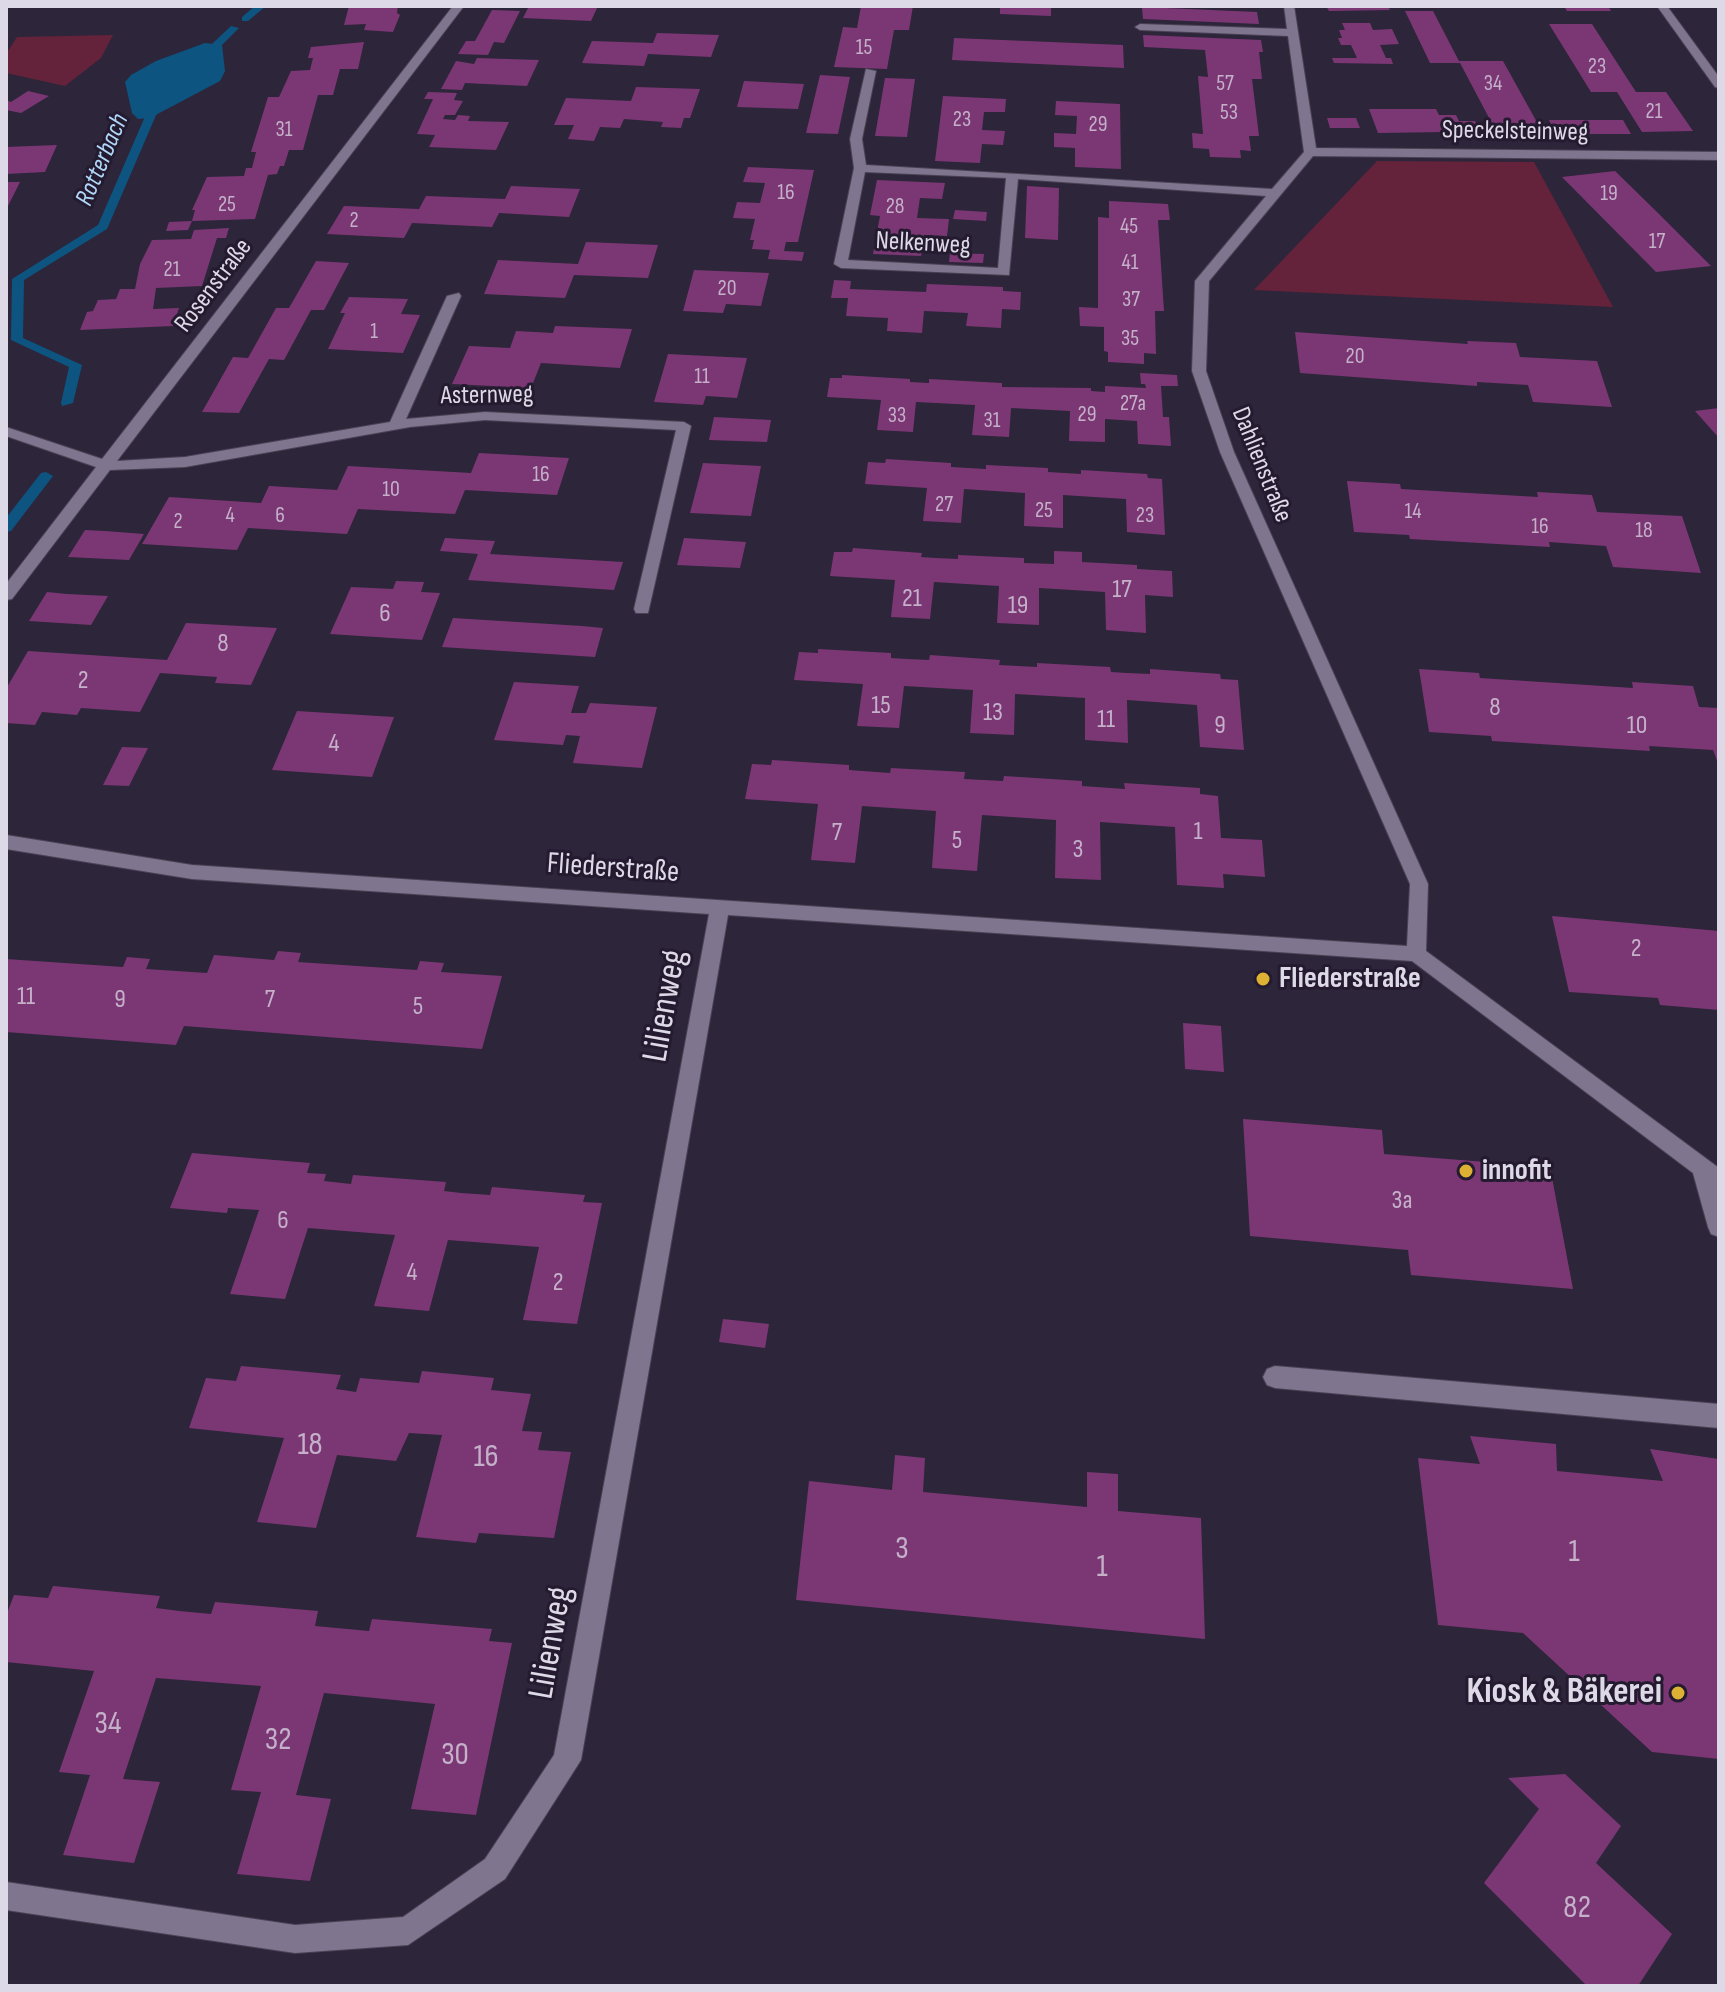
<!DOCTYPE html>
<html>
<head>
<meta charset="utf-8">
<style>
	body { margin:0 }
	#map { position:relative; width:1725px; height:1992px; overflow:hidden; background:#2d253a; font-family:"Sofia Sans Condensed",sans-serif }
	canvas { display:block }
	.frame { position:absolute; inset:0; border:8px solid #ded9e7; pointer-events:none }
</style>
</head>
<body>
<div id="map">
<canvas width="1725" height="1992"></canvas>
<div class="frame"></div>
</div>
<script>
const g = document.querySelector('canvas').getContext('2d');
g.lineJoin = 'round';
function fillPath(path, color) { g.fillStyle = color; g.fill(path, 'evenodd'); }
const toPath = rows => new Path2D(rows.map(r => 'M' + r).join(''));
function stroke(path, color, width, dash) { g.strokeStyle = color; g.lineWidth = width; g.lineCap = dash ? 'butt' : 'round'; g.setLineDash(dash || []); g.stroke(path); }
function label(font, color, halo, rows, align = 'center') {
  g.font = font + ' "Sofia Sans Condensed",sans-serif'; g.lineWidth = 6; g.setLineDash([]); g.textBaseline = 'middle'; g.strokeStyle = halo; g.fillStyle = color; for (const [text, x, y, turn = 0] of rows) {
    g.save(); g.translate(x, y); g.rotate((+turn || 0) * Math.PI / 180); g.textAlign = isNaN(turn) ? turn : align; if (halo) g.strokeText(text, 0, 0); g.fillText(text, 0, 0); g.restore();
  }
}
const green = toPath([
	[113,35,101,58,65,86,6,73,6,54,17,37],
	[1377,161,1534,162,1613,307,1254,290]
]);
const water = toPath([
	[205,43,222,45,225,71,220,81,150,118,138,119,132,113,125,82,131,75,156,61]
]);
const stream = toPath([
	[255,6,266,6,248,21,242,21,242,17,255,6],
	[231,26,239,28,204,63,196,63,196,59,231,26],
	[158,96,167,98,160,106,107,229,24,280,23,338,82,365,73,403,62,406,61,403,69,367,11,340,12,279,98,225,150,105,158,96],
	[46,472,53,476,11,531,6,532,6,518,41,473,46,472]
]);
const building = toPath([
	[349,6,398,6,397,13,400,15,393,32,364,30,366,24,344,25],
	[529,6,598,6,591,21,523,18],
	[861,6,913,6,909,30,894,30,887,69,834,67,843,27,857,28],
	[1000,6,1051,6,1051,16,1000,14],
	[1326,6,1388,6,1390,10,1329,11],
	[1564,6,1608,6,1611,11,1567,11],
	[1142,7,1257,12,1259,24,1143,19],
	[492,10,520,11,504,43,494,42,488,55,458,54,466,41,475,41],
	[1405,11,1433,11,1460,63,1430,63],
	[1342,23,1370,23,1373,30,1392,29,1399,44,1380,45,1386,58,1391,58,1393,64,1334,63,1332,58,1357,58,1351,45,1341,45,1338,38,1342,38,1339,30,1345,30],
	[1549,24,1592,24,1636,92,1666,92,1693,131,1642,132,1617,92,1591,92],
	[657,33,719,35,711,57,648,54,644,66,582,63,592,41,653,43],
	[1143,35,1261,40,1263,52,1259,52,1262,79,1252,79,1259,136,1249,136,1251,151,1240,150,1241,158,1210,157,1209,149,1193,148,1192,133,1203,134,1198,76,1208,77,1205,50,1144,47],
	[954,38,1123,45,1124,68,952,60],
	[364,42,358,69,340,69,333,95,318,95,303,150,289,150,284,166,280,166,277,174,268,175,255,219,192,221,195,210,192,210,207,177,244,176,246,168,252,168,256,152,251,152,268,97,279,97,291,71,310,70,313,58,308,58,311,47],
	[477,58,539,60,527,86,465,83,462,90,441,89,456,61,474,64],
	[1459,61,1503,61,1543,133,1497,133],
	[820,75,850,77,838,134,806,133],
	[885,78,915,79,907,137,875,136],
	[744,81,804,84,798,109,737,107],
	[636,87,700,89,690,118,684,118,681,128,661,127,663,122,624,119,620,128,600,127,594,141,568,139,574,125,554,125,566,98,631,101],
	[28,91,49,96,21,113,6,110,6,100,11,102],
	[428,92,457,93,454,100,463,101,455,115,445,115,443,119,455,120,458,115,470,116,468,121,509,122,496,150,429,147,435,135,417,134,433,99,424,99],
	[943,96,1006,99,1005,112,984,112,982,130,1005,131,1003,145,982,144,980,163,935,161],
	[1056,101,1120,104,1121,169,1075,167,1075,148,1054,147,1054,133,1076,134,1077,116,1055,115],
	[1369,109,1436,109,1439,115,1456,115,1459,121,1475,121,1483,136,1448,137,1446,132,1378,133],
	[1327,118,1356,118,1360,128,1330,128],
	[1549,120,1623,120,1631,134,1556,134],
	[57,145,45,172,6,174,6,147],
	[748,167,814,170,798,242,786,242,784,251,804,252,802,261,768,259,770,250,752,249,754,240,750,240,755,219,733,218,737,202,760,203,765,183,743,182],
	[1615,171,1657,212,1711,266,1656,272,1562,177],
	[877,180,945,183,942,199,920,198,917,218,949,219,947,236,924,235,921,256,873,254,880,216,870,215],
	[6,182,20,182,6,210],
	[511,186,580,189,569,217,499,213,492,227,412,223,404,238,327,234,344,206,419,209,426,196,505,199],
	[1027,186,1059,188,1058,240,1025,238],
	[1109,201,1168,204,1170,220,1158,220,1164,311,1155,311,1156,354,1144,353,1144,364,1108,362,1108,352,1104,351,1104,327,1080,326,1079,307,1098,308,1098,217,1109,218],
	[955,210,987,212,986,221,953,219],
	[192,221,188,230,166,231,169,222],
	[229,228,226,238,217,238,202,286,156,288,153,309,179,308,173,326,80,330,87,312,93,311,98,300,116,299,120,289,135,289,140,264,152,240,191,239,194,230],
	[586,242,658,245,648,278,574,275,565,298,484,294,498,260,578,264],
	[950,253,984,254,983,263,949,262],
	[316,261,349,263,324,310,311,310,284,360,269,359,239,413,202,412,233,357,248,358,276,308,289,308],
	[694,270,769,273,761,306,726,304,723,313,683,311],
	[834,280,851,281,850,289,926,292,927,284,1003,287,1003,291,1021,292,1020,310,1002,309,1001,328,966,326,968,313,924,311,922,333,887,331,888,318,846,316,848,298,831,298],
	[349,297,408,299,401,314,420,315,403,353,328,349,345,313,340,313],
	[555,326,632,329,620,368,541,363,531,388,452,384,469,346,510,348,516,331,553,333],
	[1295,332,1468,344,1467,341,1516,343,1520,357,1597,361,1612,407,1533,402,1528,385,1477,382,1477,386,1300,373],
	[668,354,747,358,737,398,706,396,703,405,654,402],
	[1140,373,1177,375,1178,386,1161,386,1163,417,1169,417,1171,446,1138,444,1137,421,1105,419,1105,442,1069,441,1070,411,1011,408,1009,437,972,435,975,405,916,402,913,432,877,430,881,400,827,397,830,378,842,378,842,375,910,379,910,382,929,383,929,379,1002,383,1002,387,1091,388,1091,391,1105,392,1105,386,1146,388,1145,384,1141,384],
	[1719,408,1719,438,1695,411],
	[714,417,771,420,767,442,709,440],
	[479,453,569,458,557,495,465,490,455,514,358,509,347,534,248,528,237,550,142,544,169,497,261,503,269,486,337,490,348,466,471,473],
	[886,459,951,463,951,467,986,469,986,465,1048,468,1048,472,1081,474,1081,470,1147,474,1148,478,1162,479,1165,535,1127,532,1126,499,1063,495,1063,528,1024,526,1025,493,964,489,961,523,923,521,927,488,865,484,868,462,885,463],
	[703,463,761,466,751,516,690,513],
	[1347,481,1400,484,1401,489,1538,497,1537,492,1592,495,1597,512,1682,516,1701,573,1613,567,1606,546,1549,542,1550,547,1410,539,1409,535,1354,532],
	[85,530,105,531,144,534,129,560,68,557],
	[445,538,495,541,490,554,623,562,614,590,468,580,478,554,440,551],
	[684,538,746,542,740,568,677,565],
	[853,548,922,553,921,557,936,558,958,559,958,555,1024,558,1024,563,1054,564,1054,551,1082,552,1082,562,1137,565,1137,569,1172,571,1173,597,1145,595,1146,633,1106,630,1105,592,1039,588,1039,625,997,623,999,586,934,582,930,619,891,617,895,580,830,576,834,552,852,552],
	[396,581,424,582,421,592,440,593,422,640,330,634,351,587,393,589],
	[47,592,67,594,108,596,91,625,29,621],
	[453,618,582,626,603,628,595,657,442,647],
	[186,623,277,628,251,685,215,683,217,677,160,673,140,712,81,708,77,715,42,712,35,725,6,723,6,689,28,651,167,660],
	[818,649,891,653,891,658,907,659,929,660,930,655,1000,660,999,665,1037,667,1037,663,1110,667,1111,672,1127,673,1150,674,1150,669,1220,674,1221,679,1238,680,1244,750,1200,747,1197,705,1127,700,1128,743,1085,740,1085,698,1015,694,1014,735,970,733,973,690,904,686,899,728,857,726,863,684,794,680,799,652,818,653],
	[1419,669,1479,673,1480,678,1633,688,1632,682,1693,686,1699,707,1719,708,1719,766,1713,750,1649,746,1650,751,1492,741,1491,736,1429,732],
	[514,682,579,686,571,713,586,713,590,703,657,707,642,768,573,763,580,736,566,735,563,745,494,740],
	[297,711,394,717,372,777,272,770],
	[122,747,148,748,129,786,103,785],
	[772,760,849,765,849,770,890,773,891,768,965,772,964,779,1003,781,1004,776,1082,781,1082,786,1125,789,1124,783,1200,788,1200,794,1218,796,1221,838,1262,840,1265,877,1223,874,1224,888,1177,885,1175,827,1100,822,1101,880,1055,878,1056,820,982,815,977,871,932,868,936,811,862,806,855,863,811,860,818,804,745,799,752,764,771,765],
	[1552,916,1719,931,1719,1010,1660,1005,1658,998,1569,992],
	[278,951,301,953,298,962,417,970,420,961,444,963,441,972,502,976,482,1049,184,1026,176,1045,6,1032,6,959,123,967,127,957,150,959,146,969,207,973,214,955,274,960],
	[1183,1023,1221,1026,1224,1072,1185,1069],
	[1243,1119,1382,1130,1384,1154,1550,1167,1573,1289,1411,1275,1408,1250,1250,1236],
	[192,1153,310,1163,307,1173,326,1174,324,1181,351,1184,353,1175,446,1182,444,1191,461,1193,490,1195,492,1187,585,1195,583,1202,602,1203,577,1324,523,1320,539,1247,448,1240,429,1311,374,1306,395,1235,308,1228,285,1299,230,1294,259,1210,228,1208,227,1213,170,1208],
	[723,1319,769,1324,765,1348,719,1342],
	[241,1366,341,1375,336,1389,356,1392,360,1378,419,1383,422,1371,494,1378,491,1390,531,1394,522,1431,542,1432,538,1450,571,1452,554,1538,479,1533,476,1543,416,1537,442,1435,409,1433,396,1461,337,1455,316,1528,257,1522,284,1438,189,1428,206,1378,236,1381],
	[1470,1436,1556,1444,1557,1471,1663,1481,1650,1449,1719,1459,1719,1759,1652,1752,1523,1633,1438,1625,1418,1458,1480,1464],
	[895,1455,925,1458,923,1492,1087,1507,1087,1472,1118,1474,1118,1511,1201,1518,1205,1639,796,1600,809,1481,892,1490],
	[53,1586,160,1596,156,1608,179,1611,211,1614,215,1602,318,1611,315,1626,369,1631,372,1619,492,1629,489,1641,512,1643,476,1815,411,1809,435,1704,324,1693,296,1795,331,1799,310,1881,237,1874,261,1792,231,1790,261,1686,156,1678,123,1779,160,1782,134,1863,63,1855,90,1775,59,1772,94,1671,6,1662,6,1616,14,1595,48,1598],
	[1565,1774,1621,1826,1596,1863,1672,1934,1638,1986,1587,1986,1484,1883,1539,1809,1508,1778]
]);
const minor = toPath([
	[453,6,464,6,117,461,185,457,390,422,447,296,459,293,461,296,406,419,485,412,684,422,691,426,648,613,636,613,634,609,676,430,485,420,410,427,185,467,110,470,12,599,6,600,6,584,96,467,6,436,6,427,102,459,453,6],
	[1284,6,1294,6,1316,148,1719,152,1719,160,1313,156,1209,281,1206,371,1234,452,1428,884,1426,951,1719,1168,1719,1237,1711,1234,1708,1227,1693,1173,1412,961,728,915,581,1760,505,1879,408,1945,295,1953,6,1910,6,1882,295,1925,403,1917,485,1859,554,1755,709,914,192,879,6,849,6,835,192,865,1407,946,1410,884,1220,452,1192,371,1195,281,1266,196,1018,179,1009,275,841,268,834,264,854,168,850,139,866,69,876,71,862,139,866,165,1272,189,1304,152,1288,36,1140,30,1135,27,1140,24,1287,29,1284,6],
	[865,172,1006,178,998,268,848,260,865,172],
	[1657,6,1667,6,1719,77,1719,88,1715,87,1657,6],
	[1275,1366,1719,1404,1719,1428,1275,1388,1267,1385,1263,1377,1267,1369,1275,1366]
]);
const markers = [
	[1263,979,8,"#ddb133"],
	[1466,1171,8,"#ddb133"],
	[1678,1693,8,"#ddb133"]
];
const farNumbernames = [
	["15",864,48],
	["23",1597,67],
	["57",1225,84],
	["34",1493,84],
	["21",1654,112],
	["53",1229,113],
	["23",962,120],
	["29",1098,125],
	["31",284,130],
	["16",786,193],
	["19",1609,194],
	["25",227,205],
	["28",895,207],
	["2",354,221],
	["45",1129,227],
	["17",1657,242],
	["41",1130,263],
	["21",172,270],
	["20",727,289],
	["37",1131,300],
	["1",374,332],
	["35",1130,339],
	["20",1355,357],
	["11",702,377],
	["27a",1133,404],
	["29",1087,415],
	["33",897,416],
	["31",992,421],
	["16",541,475],
	["10",391,490],
	["27",944,505],
	["25",1044,511],
	["14",1413,512],
	["4",230,516],
	["6",280,516],
	["23",1145,516],
	["2",178,522],
	["16",1540,527],
	["18",1644,531]
];
const farStreetnames = [
	["Speckelsteinweg",1515,132,1],
	["Nelkenweg",923,244,3],
	["Rosenstraße",214,286,-53],
	["Asternweg",487,396,-1],
	["Dahlienstraße",1261,465,68]
];
const farWaternames = [
	["Rotterbach",103,160,-67]
];
const numberNames = [
	["17",1122,590],
	["21",912,599],
	["19",1018,606],
	["6",385,614],
	["8",223,644],
	["2",83,681],
	["15",881,706],
	["8",1495,708],
	["13",993,713],
	["11",1106,720],
	["9",1220,726],
	["10",1637,726],
	["4",334,744],
	["1",1198,832],
	["7",837,833],
	["5",957,841],
	["3",1078,850],
	["2",1636,949],
	["11",26,997],
	["9",120,1000],
	["7",270,1000],
	["5",418,1007],
	["3a",1402,1201],
	["6",283,1221],
	["4",412,1273],
	["2",558,1283]
];
const streetNames = [
	["Fliederstraße",613,869,4]
];
const poiNames = [
	["Fliederstraße",1279,979],
	["innofit",1482,1171]
];
const nearNumbernames = [
	["18",310,1446],
	["16",486,1458],
	["3",902,1550],
	["1",1574,1553],
	["1",1102,1568],
	["34",108,1725],
	["32",278,1741],
	["30",455,1756],
	["82",1577,1909]
];
const nearStreetnames = [
	["Lilienweg",666,1006,-80],
	["Lilienweg",552,1643,-80]
];
const nearPoinames = [
	["Kiosk & Bäkerei",1662,1693]
];
fillPath(green, '#64233b');
fillPath(water, '#0d5481');
fillPath(stream, '#0d5481');
fillPath(building, '#7b3774');
stroke(minor, '#4a4254', 2);
fillPath(minor, '#7f758f');
for (const [x, y, r, color] of markers) { const dot = new Path2D(); dot.arc(x, y, r, 0, 2 * Math.PI); g.fillStyle = color; g.fill(dot); stroke(dot, '#241b30', 3); }
label('22px', '#c5b0ca', null, farNumbernames);
label('26px', '#ded9e7', '#241b30', farStreetnames);
label('italic 26px', '#b0d7f8', '#241b30', farWaternames);
label('26px', '#c5b0ca', null, numberNames);
label('30px', '#ded9e7', '#241b30', streetNames);
label('bold 30px', '#ded9e7', '#241b30', poiNames, 'left');
label('32px', '#c5b0ca', null, nearNumbernames);
label('36px', '#ded9e7', '#241b30', nearStreetnames);
label('bold 36px', '#ded9e7', '#241b30', nearPoinames, 'right');
</script>
</body>
</html>
